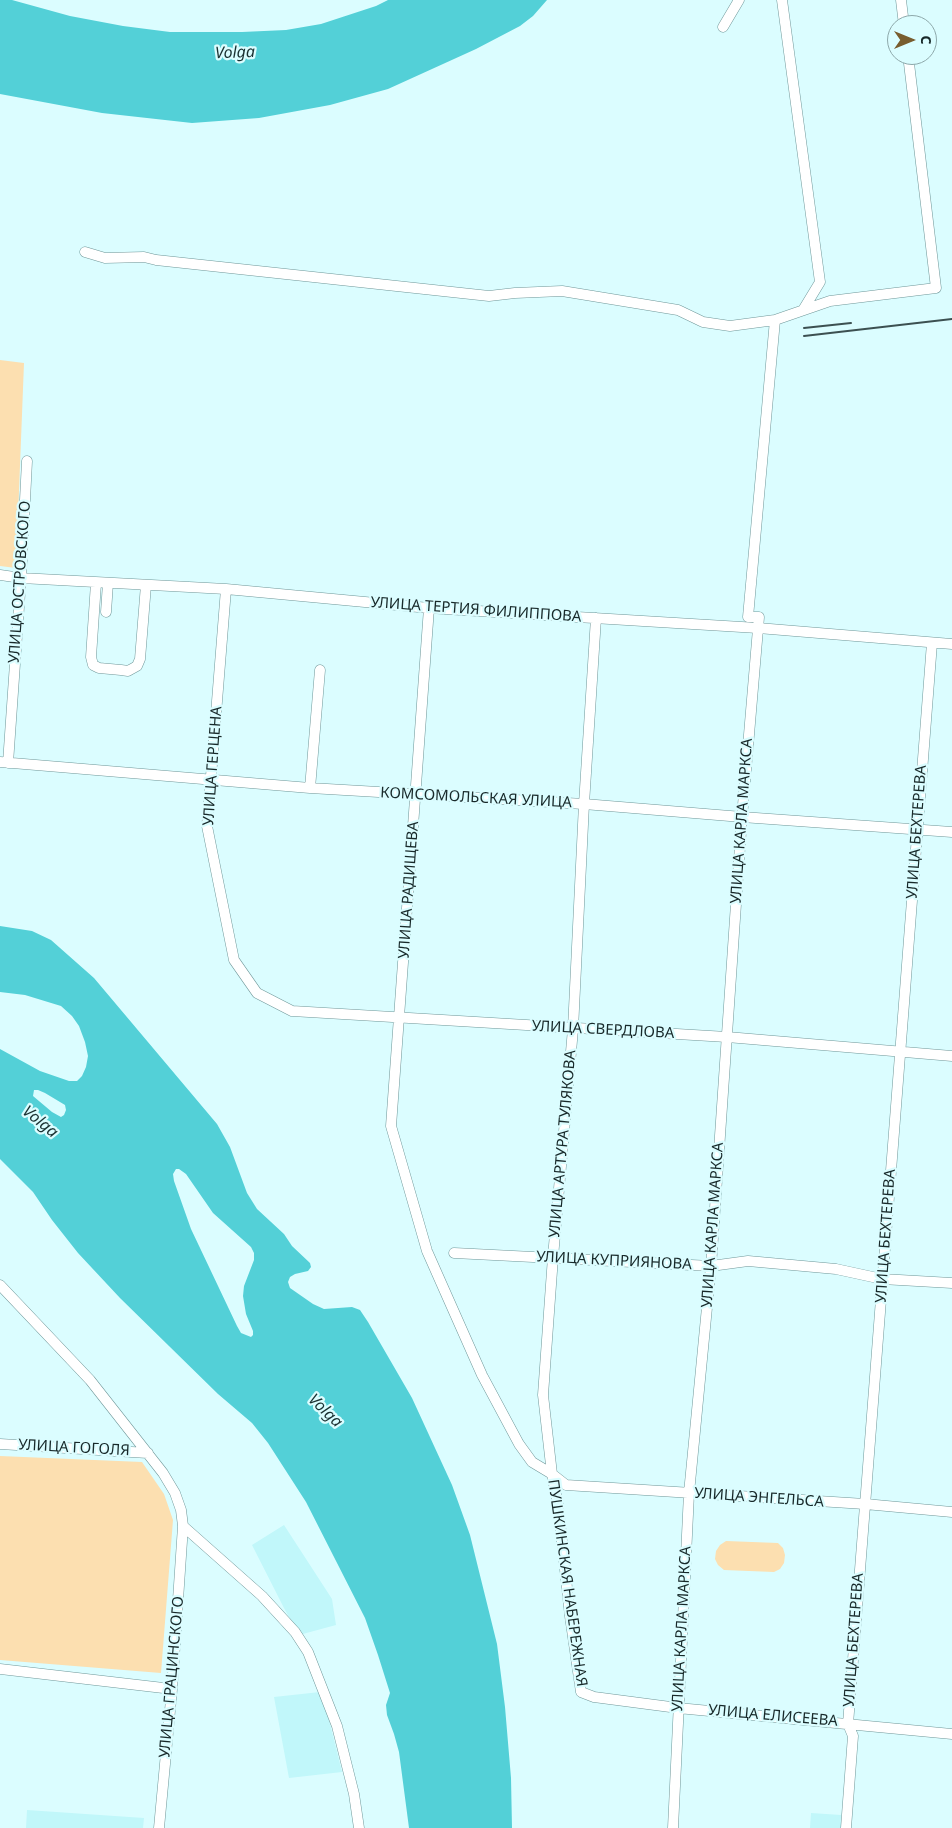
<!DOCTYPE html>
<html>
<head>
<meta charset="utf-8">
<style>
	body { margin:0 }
	#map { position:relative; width:952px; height:1828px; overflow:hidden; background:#dbfdff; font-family:"Noto Sans",sans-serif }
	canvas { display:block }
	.north { position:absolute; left:887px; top:15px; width:50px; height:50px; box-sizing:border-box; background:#dbfdff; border:1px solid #8da8aa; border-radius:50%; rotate:90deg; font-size:14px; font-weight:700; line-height:20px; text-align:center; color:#18292a }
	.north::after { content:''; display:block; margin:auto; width:18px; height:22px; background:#785d2f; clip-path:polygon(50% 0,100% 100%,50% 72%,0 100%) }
</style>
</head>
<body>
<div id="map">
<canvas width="952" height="1828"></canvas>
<div class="north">С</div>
</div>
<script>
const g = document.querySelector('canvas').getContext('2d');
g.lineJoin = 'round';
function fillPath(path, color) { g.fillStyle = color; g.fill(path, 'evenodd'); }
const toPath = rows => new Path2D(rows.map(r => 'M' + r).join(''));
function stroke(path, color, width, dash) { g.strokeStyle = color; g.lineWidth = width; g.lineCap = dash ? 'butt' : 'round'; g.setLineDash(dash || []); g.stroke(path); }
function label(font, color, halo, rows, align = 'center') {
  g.font = font + ' "Noto Sans",sans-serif'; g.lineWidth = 4.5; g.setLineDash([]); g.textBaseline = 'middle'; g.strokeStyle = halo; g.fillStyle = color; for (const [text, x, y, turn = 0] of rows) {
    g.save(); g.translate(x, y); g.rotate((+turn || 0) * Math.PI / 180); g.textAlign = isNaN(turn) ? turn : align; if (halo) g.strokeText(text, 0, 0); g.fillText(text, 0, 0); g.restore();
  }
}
const built = toPath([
	[284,1525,332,1599,336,1625,299,1635,284,1608,252,1545],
	[320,1692,324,1700,342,1772,289,1778,274,1697],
	[27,1810,144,1818,143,1828,26,1828],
	[811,1813,841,1815,841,1828,810,1828]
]);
const green = toPath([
	[0,360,24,363,16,568,0,566],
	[0,1456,142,1462,164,1494,173,1520,161,1673,0,1660],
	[726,1541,778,1543,783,1548,785,1555,784,1563,780,1569,774,1572,724,1570,718,1565,715,1559,716,1551,720,1545]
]);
const water = toPath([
	[0,0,12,0,70,16,123,26,170,32,242,32,286,30,321,24,376,6,388,0,547,0,533,16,520,26,476,49,388,89,330,105,259,118,192,123,102,113,0,94],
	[0,926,32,931,51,940,94,978,217,1124,230,1147,247,1193,257,1209,284,1234,292,1246,310,1263,311,1267,308,1271,295,1274,290,1277,288,1282,290,1288,313,1304,324,1309,352,1307,360,1310,368,1322,412,1398,452,1485,470,1535,497,1644,505,1707,511,1778,512,1828,409,1828,399,1752,394,1734,387,1715,386,1705,390,1693,378,1655,365,1618,306,1502,268,1443,252,1423,218,1394,120,1298,78,1253,52,1220,33,1192,0,1159,0,1049,40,1071,69,1081,77,1081,82,1076,86,1067,88,1056,85,1042,79,1026,72,1016,61,1006,25,995,0,992],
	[34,1090,38,1090,45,1093,65,1105,66,1110,64,1115,61,1117,52,1112,33,1096],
	[176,1169,179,1169,186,1174,213,1213,251,1247,254,1253,254,1260,244,1286,243,1296,246,1314,253,1331,253,1335,251,1337,241,1333,237,1326,191,1229,174,1181,173,1174]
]);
const minor = toPath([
	[782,0,820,282,803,310],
	[901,0,904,25],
	[723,27,739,0],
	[85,252,105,258,144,257,156,260,489,296,515,293,562,291,678,310,703,322,730,326,775,320,748,617,759,617,742,817,711,1266,689,1493,673,1828],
	[775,320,830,301,936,288,908,55],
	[0,575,21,578,226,589,429,608,758,628,952,644],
	[96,583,91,657,93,665,99,668,121,670,128,671,137,666,140,659,146,585],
	[226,589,207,826,234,960,257,993,292,1011,727,1037,952,1056],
	[429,608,391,1126,427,1251,482,1375,519,1444,532,1462,552,1474,558,1504,570,1616,581,1692,594,1697,678,1708,952,1734],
	[106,612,108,583],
	[596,618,584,804,573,1029,553,1257,543,1395,552,1474,566,1485,865,1504,952,1512],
	[0,762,310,788,584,804,742,817,952,832],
	[8,763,21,578,27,461],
	[310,788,320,670],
	[454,1253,711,1266,748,1261,836,1269,882,1279,952,1283],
	[0,1285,90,1380,163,1473,175,1493,181,1510,183,1526,172,1689,159,1828],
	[0,1444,148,1453],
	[183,1526,262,1596,295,1632,308,1652,337,1726,354,1794,359,1828],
	[0,1669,172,1689],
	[846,1828,853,1736,848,1724,932,643]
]);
const rail = toPath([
	[804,328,851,323],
	[804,336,952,319]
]);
const streetNames = [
	["УЛИЦА ОСТРОВСКОГО",20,582,-86],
	["УЛИЦА ТЕРТИЯ ФИЛИППОВА",476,610,4],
	["УЛИЦА ГЕРЦЕНА",213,766,-86],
	["КОМСОМОЛЬСКАЯ УЛИЦА",476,798,3],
	["УЛИЦА КАРЛА МАРКСА",742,821,-86],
	["УЛИЦА БЕХТЕРЕВА",917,832,-86],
	["УЛИЦА РАДИЩЕВА",409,890,-86],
	["УЛИЦА СВЕРДЛОВА",603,1030,3],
	["УЛИЦА АРТУРА ТУЛЯКОВА",563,1144,-85],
	["УЛИЦА КАРЛА МАРКСА",713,1225,-86],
	["УЛИЦА БЕХТЕРЕВА",886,1236,-86],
	["УЛИЦА КУПРИЯНОВА",614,1261,3],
	["УЛИЦА ГОГОЛЯ",74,1448,3],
	["УЛИЦА ЭНГЕЛЬСА",759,1498,4],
	["ПУШКИНСКАЯ НАБЕРЕЖНАЯ",567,1583,82],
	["УЛИЦА КАРЛА МАРКСА",682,1629,-87],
	["УЛИЦА БЕХТЕРЕВА",854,1640,-86],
	["УЛИЦА ГРАЦИНСКОГО",172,1677,-85],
	["УЛИЦА ЕЛИСЕЕВА",773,1716,5]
];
const waterNames = [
	["Volga",235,53,-2],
	["Volga",40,1122,39],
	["Volga",325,1411,44]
];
fillPath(built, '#c1f7fa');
fillPath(green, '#fcdfb0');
fillPath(water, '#53d0d7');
stroke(minor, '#6f9799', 11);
stroke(minor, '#fff', 10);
stroke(rail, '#3c5051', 2);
label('15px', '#18292a', '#dbfdff', streetNames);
label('italic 16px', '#1a3031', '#dbfdff', waterNames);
</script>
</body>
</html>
